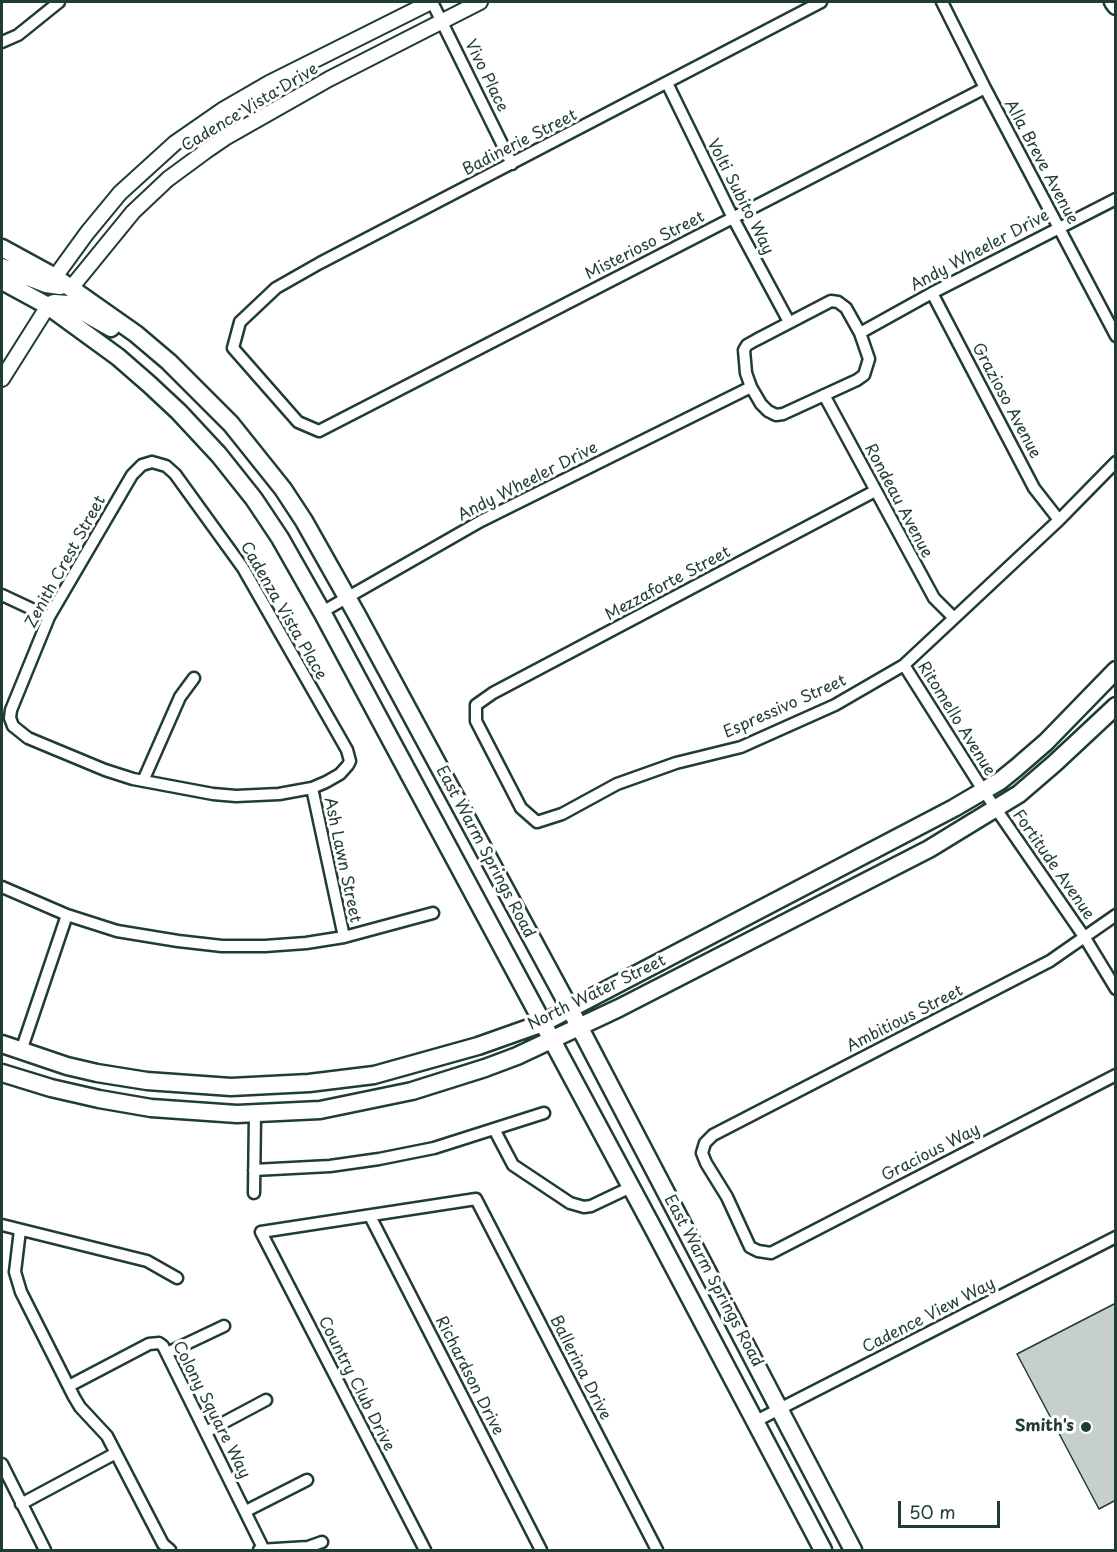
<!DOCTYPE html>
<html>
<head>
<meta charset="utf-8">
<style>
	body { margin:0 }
	#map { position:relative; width:1117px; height:1552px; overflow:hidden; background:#fff; font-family:"Playpen Sans",sans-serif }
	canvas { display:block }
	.frame { position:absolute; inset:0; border:3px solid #1f3d34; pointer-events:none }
	.scale { position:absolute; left:898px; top:1501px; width:102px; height:27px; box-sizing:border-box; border:3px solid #1f3d34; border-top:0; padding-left:8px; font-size:18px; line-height:21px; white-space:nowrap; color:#1f3d34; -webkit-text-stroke:4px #fff; paint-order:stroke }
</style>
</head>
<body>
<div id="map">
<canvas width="1117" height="1552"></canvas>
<div class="frame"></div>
<div class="scale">50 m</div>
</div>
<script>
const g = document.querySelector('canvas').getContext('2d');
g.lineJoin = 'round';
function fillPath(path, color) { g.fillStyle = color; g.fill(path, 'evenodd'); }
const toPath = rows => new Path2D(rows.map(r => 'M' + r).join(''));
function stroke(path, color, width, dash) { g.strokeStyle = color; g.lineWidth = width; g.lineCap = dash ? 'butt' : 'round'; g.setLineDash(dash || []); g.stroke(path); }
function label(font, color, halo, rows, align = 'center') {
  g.font = font + ' "Playpen Sans",sans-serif'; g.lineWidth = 6; g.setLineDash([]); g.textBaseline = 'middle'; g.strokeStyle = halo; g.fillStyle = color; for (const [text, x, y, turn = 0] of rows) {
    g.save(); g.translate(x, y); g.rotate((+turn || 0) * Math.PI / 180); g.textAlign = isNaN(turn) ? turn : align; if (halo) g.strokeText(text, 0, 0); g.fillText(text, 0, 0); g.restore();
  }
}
const building = toPath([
	[1116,1303,1116,1500,1099,1509,1017,1354,1116,1303]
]);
const minor = toPath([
	[432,2,512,164],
	[821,2,320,263,276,288,240,322,233,348,298,422,319,431,985,88],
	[942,2,985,88,1116,336],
	[2,42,18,35,59,2],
	[667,83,733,218,789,322],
	[932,293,1034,488,1059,520],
	[831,301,838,302,846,308,860,333,869,359,864,375,857,380,783,414,776,415,768,411,761,404,751,387,746,373,744,350,747,345,756,340,831,301],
	[860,333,932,293,1116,199],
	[824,395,934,598,953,617],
	[152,462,166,466,175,474,243,568,347,750,350,761,348,765,340,774,326,782,312,788,279,794,236,796,213,794,133,779,105,770,28,738,13,726,10,718,11,710,49,617,132,475,142,465,152,462],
	[875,491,493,693,476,705,476,721,521,808,537,822,562,814,617,784,676,763,741,747,835,705,904,665,1059,520,1116,462],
	[2,595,49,617],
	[322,612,481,521,751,387],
	[904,665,983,790,1085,938,1116,989],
	[143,781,180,697,194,678],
	[312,788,344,937],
	[2,887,67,915,117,931,178,941,222,946,265,946,306,943,344,937,433,913],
	[1116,915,1050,961,713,1135,705,1143,702,1153,706,1163,727,1197,750,1247,758,1251,771,1253,1116,1075],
	[21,1051,67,915],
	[494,1129,513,1165,570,1203,584,1207,591,1206,631,1187],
	[254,1170,330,1166,379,1159,434,1148,544,1113],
	[254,1193,255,1114],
	[370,1216,541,1550],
	[2,1225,147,1261,177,1278],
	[20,1230,15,1272,21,1292,74,1397,80,1407,107,1436,163,1544,170,1550],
	[167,1353,224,1326],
	[69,1386,149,1344,159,1343,163,1346,264,1550],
	[756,1421,1116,1237],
	[206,1432,266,1400],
	[2,1464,45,1550],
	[21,1504,116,1453],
	[246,1511,307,1480],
	[259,1550,308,1547,322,1542],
	[425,1550,261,1232,476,1199,657,1550]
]);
const tertiary = toPath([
	[55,277,87,233,120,193,175,143,224,109,269,83,431,2],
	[71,288,133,212,168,179,206,151,225,138,329,79,480,2],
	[2,379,48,306]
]);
const secondary = toPath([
	[1113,2,1116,6],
	[2,248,55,277,136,334,169,362,231,424,283,489,304,521,357,615,570,1009,853,1550],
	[2,267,46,284,60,286],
	[2,281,48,306,118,357,149,384,179,412,219,455,254,499,280,538,322,612,653,1228,823,1550],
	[48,306,54,303,69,304,111,328],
	[2,1044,67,1066,97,1073,147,1081,231,1087,309,1083,374,1075,478,1046,543,1023,954,808,1000,781,1016,768,1046,742,1116,670],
	[2,1073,51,1088,99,1099,151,1108,237,1114,320,1110,412,1091,485,1068,517,1056,619,1008,929,849,1019,794,1055,763,1116,706]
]);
const markers = [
	[1086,1427,6,"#1f3d34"]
];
const streetNames = [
	["Vivo Place",486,76,64],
	["Cadence Vista Drive",250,108,-31],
	["Badinerie Street",520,143,-27],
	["Alla Breve Avenue",1041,162,62],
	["Volti Subito Way",740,197,63],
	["Misterioso Street",645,246,-27],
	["Andy Wheeler Drive",980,251,-28],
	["Grazioso Avenue",1006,401,62],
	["Andy Wheeler Drive",528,482,-27],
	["Rondeau Avenue",898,501,62],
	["Zenith Crest Street",66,562,-61],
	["Mezzaforte Street",668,584,-28],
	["Cadenza Vista Place",283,611,60],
	["Espressivo Street",785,707,-24],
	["Ritomello Avenue",956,719,58],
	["East Warm Springs Road",485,852,62],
	["Ash Lawn Street",342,860,78],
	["Fortitude Avenue",1053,865,55],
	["North Water Street",597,993,-26],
	["Ambitious Street",905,1019,-27],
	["Gracious Way",931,1153,-27],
	["East Warm Springs Road",713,1281,62],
	["Cadence View Way",929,1316,-27],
	["Ballerina Drive",580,1368,63],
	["Richardson Drive",469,1376,63],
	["Country Club Drive",356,1384,63],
	["Colony Square Way",211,1410,63]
];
const poiNames = [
	["Smith's",1074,1427]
];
fillPath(building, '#c7cfcc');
stroke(building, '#1f3d34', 1.5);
stroke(minor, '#1f3d34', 15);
stroke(tertiary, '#1f3d34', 18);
stroke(secondary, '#1f3d34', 21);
stroke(minor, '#fff', 10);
stroke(tertiary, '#fff', 14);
stroke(secondary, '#fff', 16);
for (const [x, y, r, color] of markers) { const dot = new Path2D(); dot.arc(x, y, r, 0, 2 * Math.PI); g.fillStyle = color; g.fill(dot); stroke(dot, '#fff', 2); }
label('16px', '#1f3d34', '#fff', streetNames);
label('bold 16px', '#1f3d34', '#fff', poiNames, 'right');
</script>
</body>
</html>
